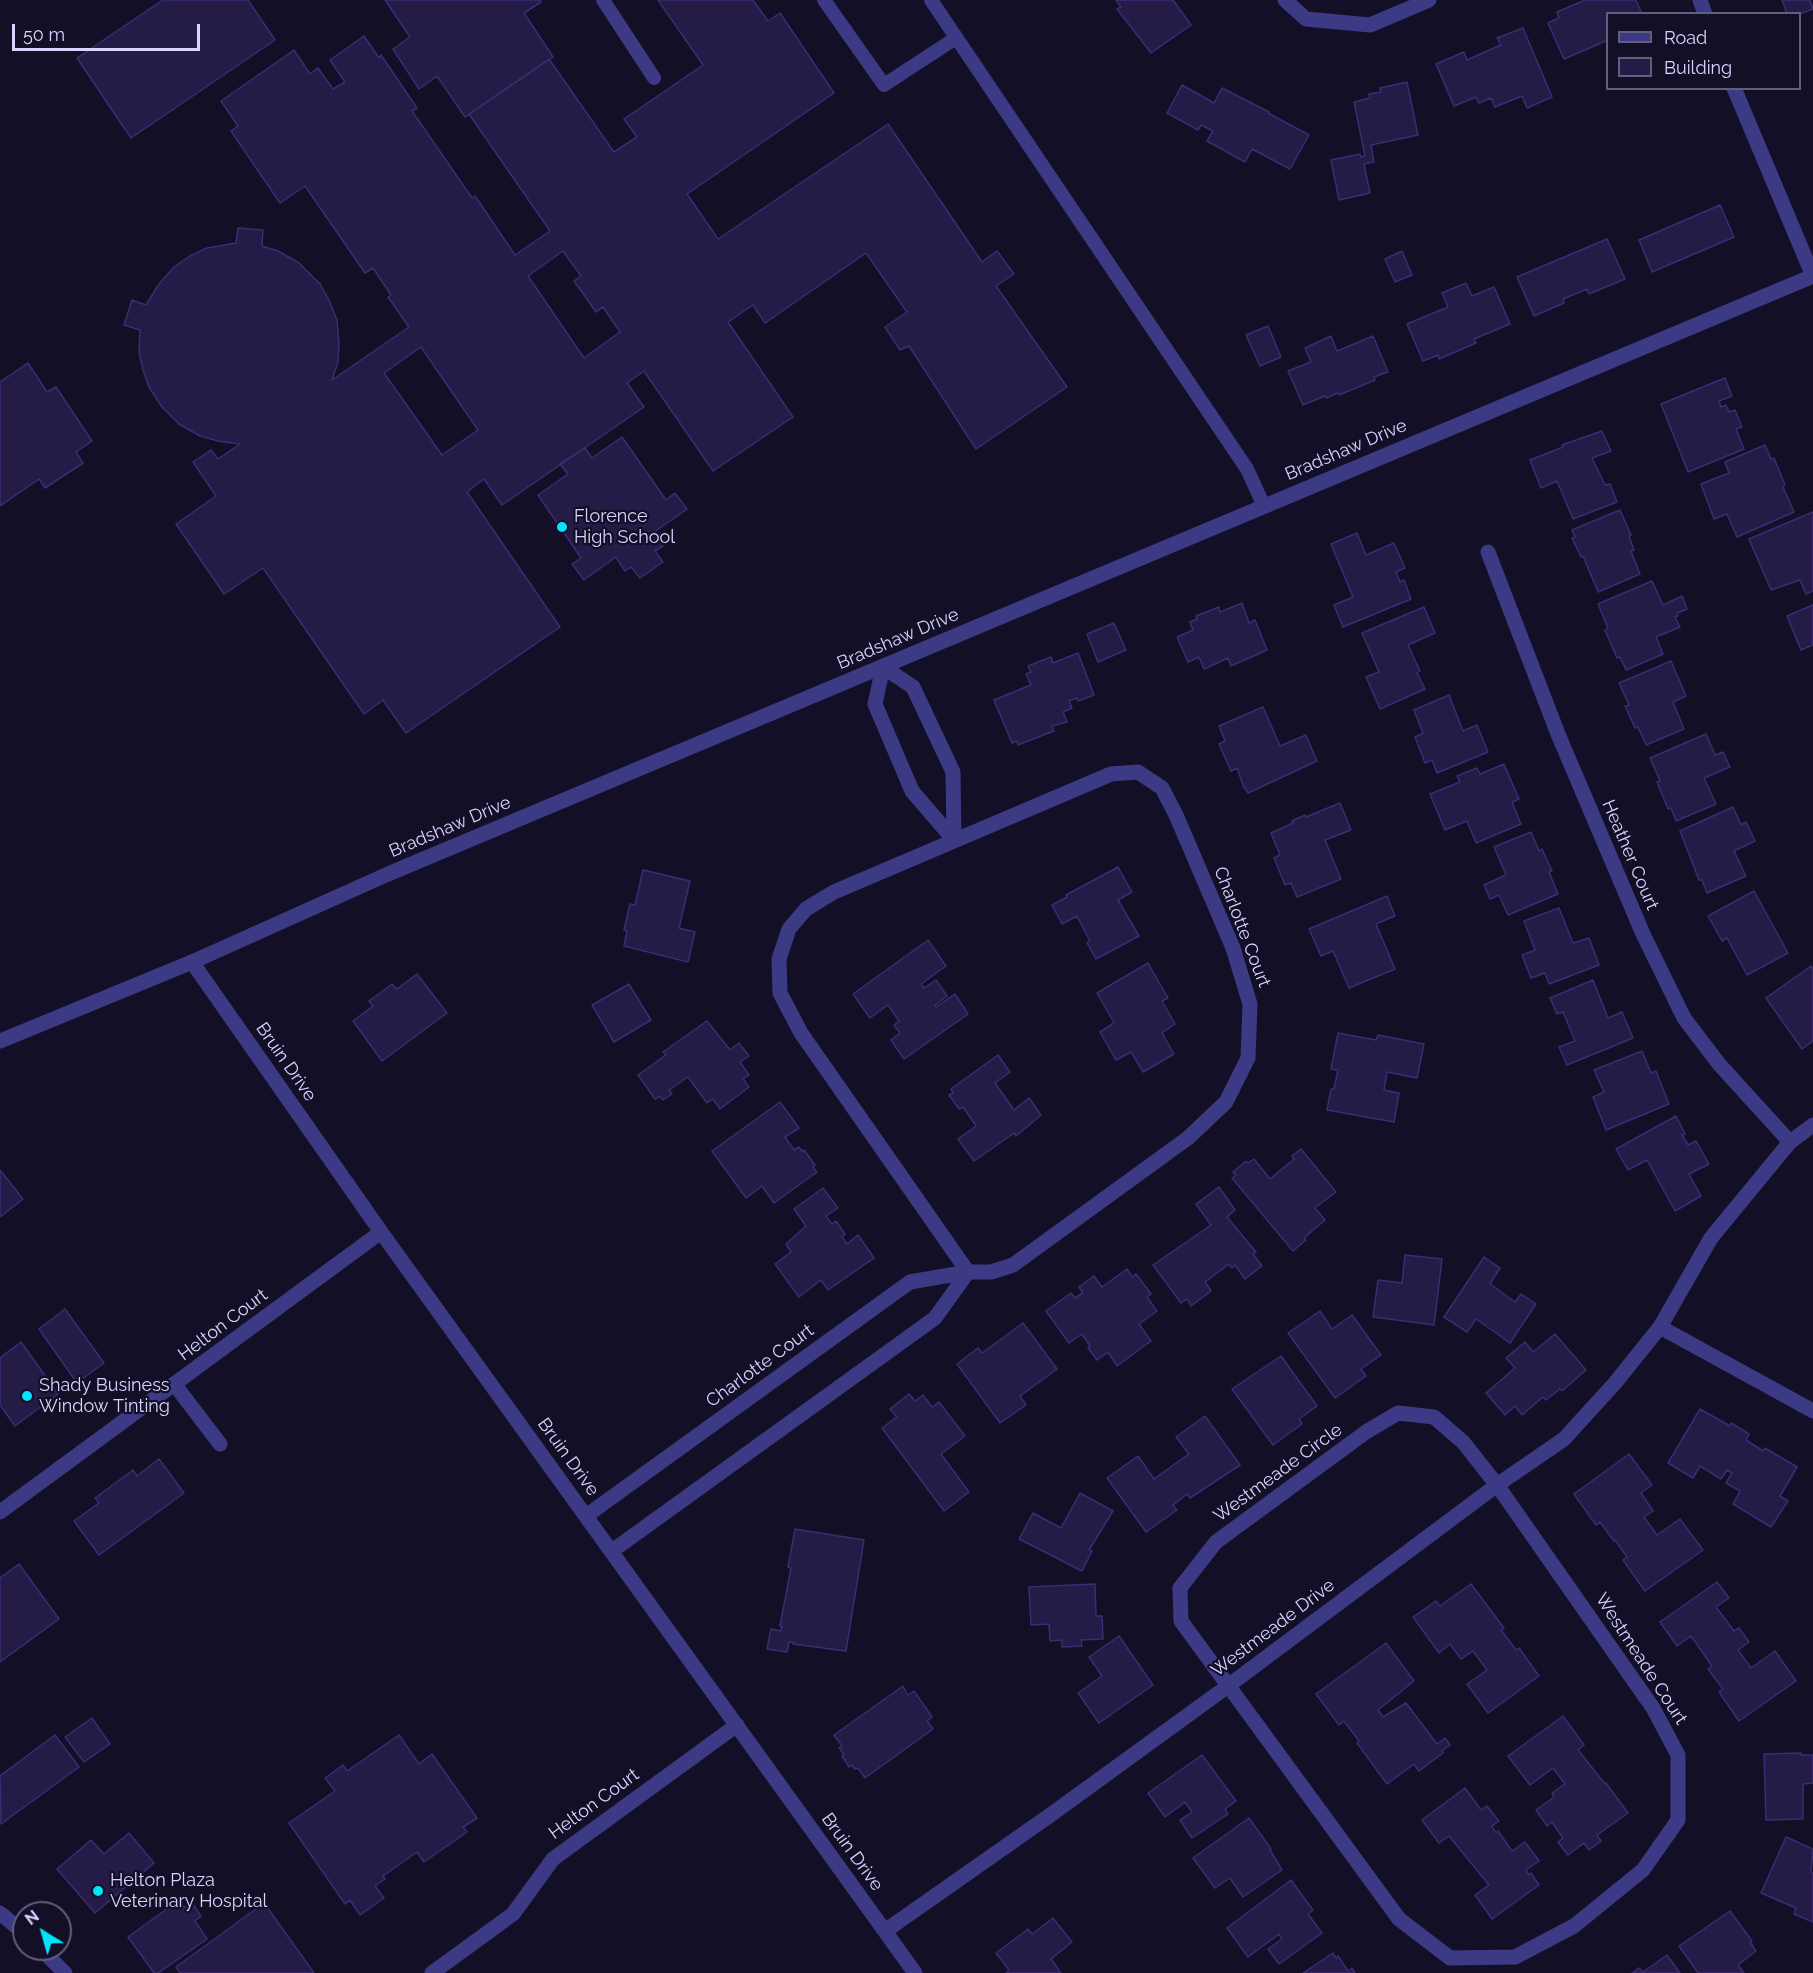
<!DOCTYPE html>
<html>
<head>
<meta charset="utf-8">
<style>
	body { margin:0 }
	#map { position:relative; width:1813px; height:1973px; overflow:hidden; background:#130f26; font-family:Raleway,sans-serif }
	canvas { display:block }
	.legend { position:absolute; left:1606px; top:12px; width:195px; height:78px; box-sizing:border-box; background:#130f26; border:2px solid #625e7d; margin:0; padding:8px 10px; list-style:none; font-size:18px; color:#d9d4ff }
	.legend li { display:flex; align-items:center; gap:12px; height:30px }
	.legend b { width:30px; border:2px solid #625e7d }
	.north { position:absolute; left:12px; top:1901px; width:60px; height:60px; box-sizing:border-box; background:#130f26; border:2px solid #625e7d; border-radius:50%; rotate:323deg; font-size:16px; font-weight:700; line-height:24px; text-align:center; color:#d9d4ff }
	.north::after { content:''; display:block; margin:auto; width:21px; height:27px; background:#00e5ff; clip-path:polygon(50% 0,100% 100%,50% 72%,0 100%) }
	.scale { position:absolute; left:12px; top:24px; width:188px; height:27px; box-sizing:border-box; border:3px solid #d9d4ff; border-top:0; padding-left:8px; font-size:18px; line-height:21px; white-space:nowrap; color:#d9d4ff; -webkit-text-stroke:4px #130f26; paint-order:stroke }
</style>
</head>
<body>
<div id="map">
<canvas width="1813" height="1973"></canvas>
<ul class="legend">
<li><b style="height:8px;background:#3d3a85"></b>Road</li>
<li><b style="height:16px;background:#241b47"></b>Building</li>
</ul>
<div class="north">N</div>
<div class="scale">50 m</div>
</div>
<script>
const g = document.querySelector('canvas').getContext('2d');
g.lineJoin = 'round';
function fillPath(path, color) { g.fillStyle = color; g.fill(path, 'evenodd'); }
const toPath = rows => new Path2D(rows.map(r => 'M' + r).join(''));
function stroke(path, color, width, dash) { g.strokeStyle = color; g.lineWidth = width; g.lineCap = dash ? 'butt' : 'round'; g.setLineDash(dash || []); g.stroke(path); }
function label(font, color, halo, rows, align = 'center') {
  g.font = font + ' Raleway,sans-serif'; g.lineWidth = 4.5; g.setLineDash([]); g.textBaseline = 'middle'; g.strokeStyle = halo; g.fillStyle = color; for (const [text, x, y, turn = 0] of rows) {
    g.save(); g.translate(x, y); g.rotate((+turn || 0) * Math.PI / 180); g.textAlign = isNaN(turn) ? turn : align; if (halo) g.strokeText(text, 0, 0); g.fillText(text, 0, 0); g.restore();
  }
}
const building = toPath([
	[163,0,248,0,275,40,131,138,77,58,163,0],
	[385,0,540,0,541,2,524,13,553,57,465,117,437,76,419,89,393,49,410,37,385,0],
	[658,0,753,0,768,21,780,13,834,93,687,194,718,239,888,124,982,262,997,251,1014,274,996,286,1067,387,976,449,909,346,900,350,885,327,907,312,866,253,765,323,753,305,728,322,793,417,713,471,644,371,627,383,644,407,502,505,484,479,467,492,560,627,406,733,383,700,364,714,263,568,224,594,176,524,216,496,193,462,211,450,218,459,240,444,218,441,200,436,179,424,162,407,149,387,143,370,139,352,140,330,124,325,132,300,146,305,159,284,175,266,190,256,207,248,236,243,238,228,263,230,262,246,278,251,299,263,320,284,329,300,337,320,339,344,338,362,332,380,409,327,388,297,391,295,373,268,365,273,305,186,280,203,231,131,238,126,221,101,294,50,310,74,318,68,333,89,345,82,330,60,364,36,379,58,381,55,417,108,412,111,472,198,475,196,515,255,550,231,469,114,549,59,614,152,637,137,624,119,703,65,658,0],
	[563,251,581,276,574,281,596,312,603,307,620,332,584,358,528,276,563,251],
	[421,347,478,430,442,455,384,373,421,347],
	[1116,0,1173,0,1191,25,1151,53,1117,9,1121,7,1116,0],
	[1585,0,1636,0,1642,14,1608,14,1608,40,1564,59,1548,23,1559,18,1557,12,1585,0],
	[1782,0,1810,0,1813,9,1800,14,1787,14,1782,0],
	[1523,28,1552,97,1527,108,1522,96,1495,107,1491,98,1479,103,1476,97,1454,106,1436,64,1464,52,1467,60,1501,45,1497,38,1523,28],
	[1407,82,1418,135,1371,145,1374,162,1364,164,1370,193,1339,200,1331,160,1360,154,1361,157,1365,156,1354,102,1370,98,1369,94,1381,92,1380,88,1407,82],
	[1182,85,1214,103,1222,88,1269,112,1268,113,1309,135,1290,169,1252,149,1245,162,1207,141,1213,131,1201,125,1198,130,1167,113,1182,85],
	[1720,205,1734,237,1652,272,1639,240,1720,205],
	[1607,239,1625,279,1589,294,1587,289,1563,299,1564,303,1534,316,1517,277,1607,239],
	[1402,251,1412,275,1395,282,1385,259,1402,251],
	[1466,283,1472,296,1494,287,1510,324,1474,339,1476,343,1439,359,1438,355,1423,361,1407,324,1448,307,1442,293,1466,283],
	[1268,326,1281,357,1260,366,1246,335,1268,326],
	[1331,336,1337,351,1373,336,1388,372,1374,377,1375,380,1339,395,1338,393,1326,398,1325,396,1303,405,1288,371,1311,362,1305,348,1331,336],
	[28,363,47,392,56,387,92,441,76,452,83,463,45,488,39,479,0,506,0,382,28,363],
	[1725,378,1732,396,1719,401,1721,407,1726,405,1729,412,1735,410,1742,427,1736,429,1744,449,1688,472,1661,404,1725,378],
	[1602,431,1611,451,1592,458,1605,485,1610,484,1617,502,1573,519,1557,481,1541,488,1530,460,1563,447,1562,445,1602,431],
	[622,437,666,500,675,493,687,509,653,533,663,546,655,551,663,562,640,578,631,567,625,571,616,557,584,580,572,564,581,558,538,495,568,474,560,464,585,448,592,458,622,437],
	[1765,445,1771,459,1774,458,1785,485,1783,487,1794,512,1737,537,1727,514,1714,519,1701,484,1729,473,1725,462,1765,445],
	[1620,510,1631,535,1629,536,1634,550,1631,551,1640,574,1598,592,1583,556,1581,557,1572,538,1575,537,1572,530,1620,510],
	[1813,512,1813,591,1806,594,1800,580,1771,590,1749,539,1813,512],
	[1357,533,1366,555,1394,543,1405,568,1396,572,1400,582,1404,580,1411,599,1343,627,1334,605,1353,597,1331,544,1357,533],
	[1652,581,1663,605,1682,596,1687,609,1677,613,1678,616,1675,617,1680,627,1656,637,1663,654,1626,670,1620,657,1617,658,1605,630,1608,628,1598,604,1652,581],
	[1242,603,1249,623,1255,620,1267,650,1231,666,1228,658,1204,669,1199,657,1188,662,1177,637,1193,630,1190,622,1197,619,1196,616,1219,607,1220,612,1242,603],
	[1813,605,1813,645,1801,650,1787,616,1813,605],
	[1424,607,1435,633,1408,645,1420,671,1417,673,1425,689,1380,709,1366,677,1379,672,1362,633,1424,607],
	[1114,623,1126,650,1098,662,1087,634,1114,623],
	[1078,653,1094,695,1078,701,1077,698,1069,701,1072,708,1063,712,1067,722,1052,726,1054,731,1018,745,1017,741,1012,743,994,700,1031,685,1026,674,1031,672,1028,666,1051,657,1053,663,1078,653],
	[1671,661,1686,696,1673,702,1684,729,1646,745,1638,727,1635,728,1625,706,1629,705,1619,683,1671,661],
	[1449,695,1463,731,1477,725,1488,752,1437,773,1432,760,1425,763,1415,737,1423,733,1414,710,1449,695],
	[1263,707,1280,746,1306,735,1317,761,1248,793,1245,788,1244,788,1237,768,1231,771,1219,744,1225,741,1219,726,1263,707],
	[1706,734,1715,755,1723,752,1730,767,1704,778,1716,804,1676,821,1671,808,1668,809,1657,782,1660,781,1650,758,1706,734],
	[1504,764,1519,799,1512,802,1521,824,1476,843,1467,821,1445,830,1430,794,1460,782,1457,776,1477,768,1480,774,1504,764],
	[1340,803,1351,830,1325,840,1341,879,1297,897,1291,883,1285,885,1274,858,1280,855,1271,833,1293,823,1292,821,1305,815,1306,817,1340,803],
	[1733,807,1741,825,1746,822,1755,841,1734,851,1746,876,1707,893,1702,880,1699,880,1680,831,1733,807],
	[1531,832,1539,851,1542,849,1552,871,1549,872,1558,894,1508,915,1499,895,1490,899,1484,885,1506,875,1494,847,1531,832],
	[1118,867,1132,892,1118,900,1139,936,1096,959,1087,943,1090,941,1077,916,1062,924,1052,905,1067,897,1066,895,1118,867],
	[643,870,690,881,679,928,695,932,688,962,624,946,627,931,624,930,630,904,635,905,643,870],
	[1754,891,1788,953,1747,975,1727,938,1722,941,1708,916,1754,891],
	[1387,896,1395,916,1376,924,1395,969,1349,988,1333,951,1321,956,1309,929,1387,896],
	[1559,908,1573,943,1589,938,1599,965,1549,984,1545,973,1531,978,1522,955,1535,950,1524,921,1559,908],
	[928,940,946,966,921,984,924,988,936,980,947,996,935,1005,936,1007,955,994,968,1014,904,1059,891,1040,900,1033,894,1025,899,1021,888,1005,870,1018,853,994,928,940],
	[1148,963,1168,998,1162,1001,1175,1024,1162,1033,1174,1054,1143,1072,1131,1052,1116,1060,1100,1032,1114,1023,1097,993,1148,963],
	[1811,966,1813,969,1813,1041,1802,1049,1766,998,1811,966],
	[417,974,447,1013,382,1061,353,1021,373,1006,369,1001,392,984,397,989,417,974],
	[1593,980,1608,1018,1622,1012,1633,1038,1567,1065,1559,1047,1575,1041,1563,1012,1557,1014,1550,998,1593,980],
	[629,984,651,1020,614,1042,592,1005,629,984],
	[707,1021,730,1050,739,1043,749,1056,740,1062,749,1075,743,1079,749,1087,720,1109,713,1099,707,1103,688,1077,669,1090,672,1094,663,1100,660,1096,655,1099,638,1075,666,1055,663,1052,707,1021],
	[1338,1033,1376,1040,1378,1035,1424,1044,1417,1078,1387,1072,1384,1090,1399,1093,1394,1122,1327,1110,1331,1089,1334,1089,1338,1070,1331,1069,1338,1033],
	[1642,1051,1651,1073,1656,1071,1669,1104,1606,1130,1593,1097,1604,1092,1594,1070,1642,1051],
	[998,1055,1010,1072,995,1083,1014,1110,1029,1098,1041,1115,1016,1136,1014,1133,974,1161,958,1139,976,1126,963,1107,959,1109,949,1095,953,1093,951,1089,998,1055],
	[780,1102,799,1128,785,1137,794,1150,799,1147,802,1151,804,1150,815,1165,813,1167,817,1172,774,1203,762,1186,746,1198,712,1151,780,1102],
	[1676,1116,1685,1134,1682,1135,1688,1145,1696,1141,1709,1164,1689,1174,1701,1196,1675,1211,1647,1160,1628,1170,1616,1149,1676,1116],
	[1301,1149,1336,1192,1315,1208,1325,1220,1304,1238,1306,1240,1293,1251,1232,1178,1236,1175,1233,1172,1246,1161,1248,1163,1254,1159,1270,1179,1294,1159,1292,1156,1301,1149],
	[0,1170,23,1199,0,1217,0,1170],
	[1219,1187,1235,1210,1227,1217,1256,1252,1253,1254,1262,1266,1245,1279,1235,1265,1232,1268,1229,1264,1205,1282,1211,1291,1191,1306,1187,1299,1181,1303,1153,1265,1211,1225,1196,1204,1219,1187],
	[823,1188,838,1208,826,1216,832,1224,836,1221,845,1234,842,1237,847,1244,858,1235,874,1258,828,1290,821,1280,799,1297,775,1264,791,1252,786,1244,806,1226,794,1209,823,1188],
	[1405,1255,1442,1259,1434,1325,1373,1317,1378,1280,1402,1283,1405,1255],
	[1484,1257,1500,1268,1490,1284,1515,1302,1521,1294,1536,1304,1510,1343,1476,1319,1467,1332,1444,1317,1484,1257],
	[1127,1269,1132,1277,1136,1274,1151,1294,1147,1297,1157,1311,1139,1324,1151,1341,1117,1366,1108,1352,1097,1360,1088,1348,1090,1346,1082,1334,1069,1343,1046,1311,1071,1293,1075,1298,1083,1293,1079,1287,1094,1276,1102,1287,1127,1269],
	[65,1309,104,1363,77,1383,39,1329,65,1309],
	[1320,1311,1332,1329,1352,1315,1381,1355,1361,1369,1366,1376,1335,1398,1288,1333,1320,1311],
	[1023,1323,1057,1369,1020,1396,1026,1405,1000,1423,957,1364,978,1348,982,1353,1023,1323],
	[1555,1334,1586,1370,1562,1391,1560,1389,1546,1400,1543,1397,1522,1415,1515,1406,1505,1415,1486,1393,1515,1368,1506,1358,1525,1342,1533,1352,1555,1334],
	[21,1342,58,1394,15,1426,0,1405,0,1358,21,1342],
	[1281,1356,1317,1406,1299,1419,1302,1424,1273,1445,1232,1389,1281,1356],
	[909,1394,915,1401,923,1395,932,1407,939,1402,965,1436,941,1454,969,1492,944,1511,882,1428,897,1417,890,1409,909,1394],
	[1700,1409,1730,1426,1731,1423,1749,1434,1746,1440,1763,1451,1765,1448,1797,1467,1780,1496,1788,1501,1771,1527,1733,1504,1740,1491,1726,1483,1732,1473,1727,1470,1721,1479,1700,1466,1693,1478,1668,1463,1700,1409],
	[1205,1416,1240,1465,1190,1498,1187,1494,1173,1505,1177,1510,1146,1532,1107,1478,1138,1456,1154,1479,1189,1454,1176,1437,1205,1416],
	[1629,1454,1652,1485,1641,1493,1653,1511,1644,1517,1657,1535,1680,1519,1703,1550,1645,1591,1623,1560,1627,1557,1615,1540,1614,1541,1600,1522,1596,1525,1574,1494,1629,1454],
	[159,1459,184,1493,99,1555,74,1521,99,1503,95,1498,133,1470,137,1476,159,1459],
	[1080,1493,1113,1511,1089,1550,1092,1551,1082,1571,1019,1539,1033,1513,1061,1528,1080,1493],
	[795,1529,864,1540,846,1651,793,1644,793,1642,789,1642,787,1652,767,1649,771,1629,781,1631,782,1626,780,1626,791,1568,788,1567,795,1529],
	[19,1564,59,1619,0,1662,0,1578,19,1564],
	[1717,1582,1729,1598,1716,1607,1734,1631,1739,1628,1749,1642,1738,1650,1751,1668,1775,1651,1796,1681,1739,1721,1719,1692,1723,1689,1708,1669,1712,1666,1691,1636,1677,1646,1660,1622,1717,1582],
	[1095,1584,1096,1616,1102,1616,1103,1639,1081,1640,1082,1646,1062,1647,1062,1640,1050,1641,1049,1624,1031,1625,1029,1587,1095,1584],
	[1471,1584,1504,1628,1501,1630,1516,1650,1519,1648,1539,1676,1488,1713,1467,1684,1487,1670,1473,1651,1461,1659,1450,1644,1439,1653,1413,1617,1436,1601,1440,1606,1471,1584],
	[1119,1636,1153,1685,1099,1723,1078,1693,1102,1676,1089,1657,1119,1636],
	[1386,1643,1414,1681,1378,1710,1383,1717,1406,1703,1437,1744,1445,1738,1450,1745,1442,1751,1443,1753,1419,1771,1414,1764,1387,1784,1357,1743,1359,1741,1344,1721,1339,1725,1316,1694,1386,1643],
	[903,1686,908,1695,914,1691,932,1717,927,1721,933,1729,865,1778,858,1768,855,1769,852,1765,849,1767,842,1756,844,1754,839,1748,842,1746,834,1735,903,1686],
	[1563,1716,1584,1745,1578,1750,1605,1784,1606,1783,1628,1813,1597,1835,1601,1841,1589,1850,1584,1843,1568,1855,1558,1842,1563,1838,1552,1822,1547,1826,1536,1810,1554,1797,1552,1793,1565,1784,1553,1768,1530,1785,1508,1756,1563,1716],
	[92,1718,110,1744,84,1762,65,1737,92,1718],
	[55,1735,79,1767,1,1824,0,1776,55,1735],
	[399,1735,419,1764,432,1754,477,1818,463,1827,467,1832,424,1862,417,1852,383,1876,385,1879,375,1886,384,1898,360,1915,350,1900,345,1904,289,1823,335,1791,325,1778,343,1765,347,1771,399,1735],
	[1801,1753,1801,1755,1813,1755,1813,1783,1803,1784,1803,1819,1766,1820,1764,1754,1801,1753],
	[1202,1755,1236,1801,1225,1809,1228,1814,1192,1838,1180,1820,1192,1812,1185,1802,1165,1817,1148,1793,1202,1755],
	[1465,1788,1481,1810,1487,1806,1499,1821,1492,1826,1496,1833,1498,1831,1512,1851,1525,1842,1539,1861,1526,1870,1529,1875,1531,1873,1539,1885,1492,1919,1475,1895,1489,1885,1449,1836,1439,1843,1422,1820,1465,1788],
	[1249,1818,1271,1849,1270,1850,1282,1870,1243,1897,1230,1878,1215,1888,1193,1858,1249,1818],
	[129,1833,154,1863,95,1913,57,1869,91,1840,104,1854,129,1833],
	[1786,1837,1813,1849,1811,1872,1813,1873,1813,1922,1794,1914,1796,1908,1761,1893,1786,1837],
	[1291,1880,1313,1910,1308,1914,1322,1933,1279,1964,1268,1949,1282,1939,1279,1934,1248,1957,1227,1928,1291,1880],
	[179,1900,185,1908,192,1903,201,1916,195,1921,207,1939,158,1973,154,1973,128,1937,179,1900],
	[264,1903,314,1973,180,1973,176,1967,264,1903],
	[1730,1911,1752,1941,1750,1942,1756,1951,1738,1965,1744,1973,1698,1973,1679,1946,1730,1911],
	[1053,1918,1072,1942,1051,1959,1061,1973,1006,1973,1009,1970,996,1953,1028,1929,1032,1934,1053,1918],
	[1333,1953,1336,1958,1338,1956,1348,1971,1352,1968,1355,1973,1303,1973,1333,1953],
	[1667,1955,1680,1973,1632,1973,1639,1968,1643,1972,1667,1955]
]);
const service = toPath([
	[603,0,654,78],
	[824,0,884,85,956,38],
	[931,0,1247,469,1264,506]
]);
const minor = toPath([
	[1285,0,1306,19,1370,25,1429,0],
	[1700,0,1705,14],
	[1734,88,1813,276],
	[1488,552,1558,734,1643,934,1684,1018,1719,1064,1790,1142],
	[883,667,913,687,953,772,954,840,912,791,875,704,883,667],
	[192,962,381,1232,915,1973],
	[1660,1327,1813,1411],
	[175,1385,220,1444],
	[1398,1413,1434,1417,1463,1442,1497,1485,1653,1708,1678,1755,1678,1820,1643,1870,1574,1926,1515,1957,1450,1958,1399,1919,1181,1621,1180,1588,1216,1542,1366,1432,1398,1413],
	[0,1512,381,1232],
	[586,1516,910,1282,968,1272,991,1272,1013,1265,1188,1138,1226,1102,1248,1058,1250,1004,1233,948,1176,815,1162,788,1138,772,1111,774,834,892,806,909,789,929,779,959,780,993,801,1033,968,1272],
	[612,1551,935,1318,968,1272],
	[0,1913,24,1933],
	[885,1931,1049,1816,1228,1686,1497,1485,1564,1439,1615,1383,1660,1327,1711,1238,1790,1142,1813,1125],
	[41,1949,65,1973],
	[432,1973,513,1914,553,1859,737,1725]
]);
const tertiary = toPath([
	[0,1041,192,962,388,874,1813,276]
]);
const markers = [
	[562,527,6,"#00e5ff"],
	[27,1396,6,"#00e5ff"],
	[98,1891,6,"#00e5ff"]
];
const streetNames = [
	["Bradshaw Drive",1346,450,-23],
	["Bradshaw Drive",898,639,-23],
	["Bradshaw Drive",450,827,-23],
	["Heather Court",1630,855,67],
	["Charlotte Court",1242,927,69],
	["Bruin Drive",286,1062,55],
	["Helton Court",223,1325,-37],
	["Charlotte Court",760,1366,-36],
	["Bruin Drive",568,1457,54],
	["Westmeade Circle",1278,1473,-36],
	["Westmeade Drive",1273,1628,-37],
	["Westmeade Court",1641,1659,57],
	["Helton Court",594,1804,-36],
	["Bruin Drive",852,1852,54]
];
const poiNames = [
	["Florence",574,517],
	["High School",574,538],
	["Shady Business",39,1386],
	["Window Tinting",39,1407],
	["Helton Plaza",110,1881],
	["Veterinary Hospital",110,1902]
];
fillPath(building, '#241b47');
stroke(building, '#3b2d73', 1.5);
stroke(service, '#3d3a85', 14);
stroke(minor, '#3d3a85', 15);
stroke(tertiary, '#3d3a85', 15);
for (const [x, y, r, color] of markers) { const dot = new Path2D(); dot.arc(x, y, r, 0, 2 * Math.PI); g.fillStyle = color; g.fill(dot); stroke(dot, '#130f26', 2); }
label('18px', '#d9d4ff', '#130f26', streetNames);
label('18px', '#d9d4ff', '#130f26', poiNames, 'left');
</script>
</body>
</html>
